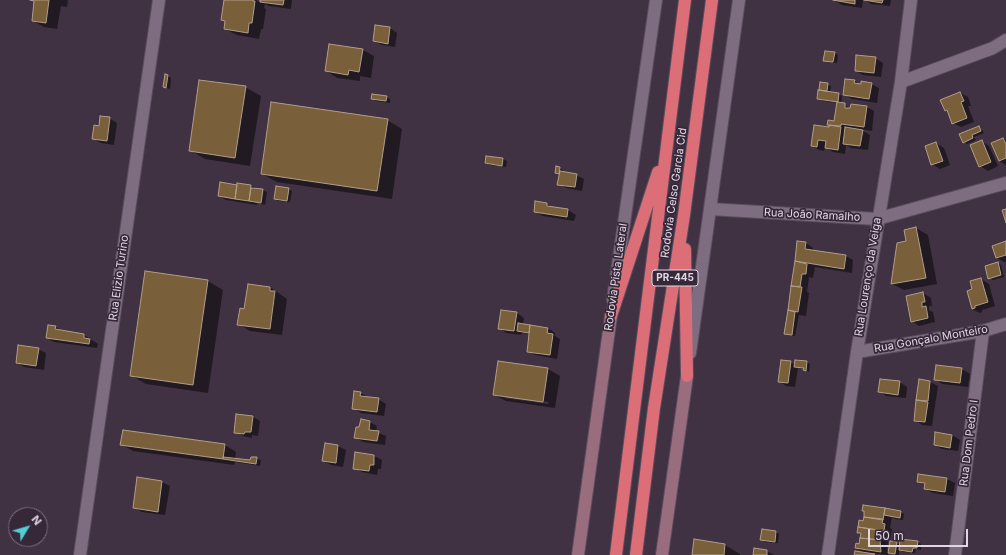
<!DOCTYPE html>
<html>
<head>
<meta charset="utf-8">
<style>
	body { margin:0 }
	#map { position:relative; width:1006px; height:555px; overflow:hidden; background:#403143; font-family:Inter,sans-serif }
	canvas { display:block }
	.north { position:absolute; left:8px; top:507px; width:40px; height:40px; box-sizing:border-box; background:#362739; border:1px solid #7a6d7d; border-radius:50%; rotate:52deg; font-size:11px; font-weight:700; line-height:16px; text-align:center; color:#e1d7e3 }
	.north::after { content:''; display:block; margin:auto; width:14px; height:18px; background:#52ccd5; clip-path:polygon(50% 0,100% 100%,50% 72%,0 100%) }
	.scale { position:absolute; left:868px; top:529px; width:100px; height:18px; box-sizing:border-box; border:2px solid #e1d7e3; border-top:0; padding-left:5px; font-size:12px; line-height:14px; white-space:nowrap; color:#e1d7e3; -webkit-text-stroke:3px #362739; paint-order:stroke }
</style>
</head>
<body>
<div id="map">
<canvas width="1006" height="555"></canvas>
<div class="north">N</div>
<div class="scale">50 m</div>
</div>
<script>
const g = document.querySelector('canvas').getContext('2d');
g.lineJoin = 'round';
function fillPath(path, color) { g.fillStyle = color; g.fill(path, 'evenodd'); }
const toPath = rows => new Path2D(rows.map(r => 'M' + r).join(''));
function stroke(path, color, width, dash) { g.strokeStyle = color; g.lineWidth = width; g.lineCap = dash ? 'butt' : 'round'; g.setLineDash(dash || []); g.stroke(path); }
function label(font, color, halo, rows, align = 'center') {
  g.font = font + ' Inter,sans-serif'; g.lineWidth = 3.5; g.setLineDash([]); g.textBaseline = 'middle'; g.strokeStyle = halo; g.fillStyle = color; for (const [text, x, y, turn = 0] of rows) {
    g.save(); g.translate(x, y); g.rotate((+turn || 0) * Math.PI / 180); g.textAlign = isNaN(turn) ? turn : align; if (halo) g.strokeText(text, 0, 0); g.fillText(text, 0, 0); g.restore();
  }
}
const shadow = toPath([
	[31,0,68,0,67,7,61,6,57,29,44,27,33,21,35,2],
	[225,0,256,0,261,3,261,0,292,0,291,9,269,6,265,4,264,8,266,9,263,29,261,29,259,39,237,35,225,29,226,22,222,19],
	[834,0,863,0,862,8,842,5],
	[865,0,891,0,890,6,871,4],
	[390,28,397,33,395,47,382,45,374,41],
	[363,50,374,56,371,78,360,76,360,81,337,78,326,71],
	[835,53,838,55,837,63,828,62,825,60],
	[875,58,883,63,881,77,863,75,856,71],
	[166,75,171,78,170,89,164,87],
	[846,80,855,81,861,85,871,84,879,88,877,103,852,99,844,94],
	[821,83,831,86,830,93,839,94,842,96,841,104,851,108,867,107,874,111,872,131,860,129,870,135,868,150,851,148,846,145,845,154,833,152,825,147,824,151,819,150,812,146,835,122,838,103,822,101,818,99],
	[245,87,261,96,250,166,205,159,190,150],
	[960,93,968,97,971,106,968,106,974,122,961,127,953,123,949,113,946,111],
	[373,95,387,97,390,99,390,103,376,101,372,99],
	[109,118,117,123,114,145,101,143,94,139],
	[387,120,402,129,392,199,277,182,262,174],
	[979,128,982,130,984,133,974,137,976,140,967,144,964,142],
	[1003,139,1006,140,1006,165,999,161],
	[981,141,989,146,998,166,988,171,980,166],
	[936,143,944,148,950,165,940,169,932,164],
	[487,157,503,159,507,161,506,167,490,165,486,163],
	[557,167,563,170,563,173,576,175,584,179,582,191,566,188,559,184,560,175,556,173],
	[220,183,251,186,256,189,263,190,267,192,265,205,257,203,257,205,226,200,219,196],
	[288,189,292,191,290,202,278,201,275,199],
	[547,204,554,208,568,210,576,215,574,221,543,216,535,212],
	[916,228,928,235,937,284,904,290,892,284],
	[798,242,806,243,813,248,813,251,846,256,853,260,852,273,815,267,813,278,809,277,807,292,809,293,806,316,799,315,795,336,786,334,792,311,789,310],
	[1006,242,1006,262,1004,262,997,258],
	[998,263,1001,265,1004,277,993,280,989,278],
	[146,272,208,281,223,290,208,393,146,384,131,375],
	[981,279,989,284,995,306,982,310,982,312,980,313,972,309,973,290],
	[270,287,287,299,282,335,250,331,238,324,245,310],
	[923,293,931,298,932,306,929,306,929,310,933,312,935,322,919,326,912,321],
	[517,313,524,318,523,325,548,328,555,333,555,336,560,339,557,359,535,355,528,351,530,334,522,333,521,335,506,333,499,328],
	[56,327,63,331,84,335,98,344,97,348,54,342,47,338],
	[38,349,46,353,44,370,24,367,17,362],
	[499,362,548,369,560,376,555,408,506,401,494,395],
	[505,396,549,402,548,404,505,398],
	[791,362,795,365,807,362,810,364,809,372,804,369,798,368,795,387,786,386,779,381],
	[937,366,962,369,970,374,968,387,942,384,935,379],
	[920,380,930,382,938,386,932,426,922,425,915,420],
	[900,382,907,387,906,398,886,396,879,391],
	[361,393,369,398,378,399,386,404,384,416,361,413,353,408],
	[253,417,260,421,258,436,252,435,252,438,243,436,235,432],
	[370,422,377,426,376,432,386,436,385,445,363,442,355,437,360,428],
	[952,435,960,440,958,451,942,449,935,445],
	[121,444,225,445,236,452,235,459,251,461,251,458,261,460,260,466,235,462,234,465,133,451],
	[338,446,346,450,343,467,331,465,323,461],
	[356,454,374,456,382,460,381,469,378,469,377,475,362,472,354,468],
	[919,475,947,479,955,483,953,496,933,493,925,489,926,485,919,481],
	[138,478,162,482,170,486,165,515,142,512,134,507],
	[863,506,901,512,904,514,903,520,895,519,892,517,890,528,892,529,890,540,888,540,887,550,889,552,896,543,900,545,918,542,921,544,921,550,916,549,915,553,903,552,899,549,899,555,893,554,889,552,888,555,872,553,874,555,856,555,866,554,856,548,860,545,862,535,858,533,864,522,865,512,863,511],
	[776,532,779,534,778,543,765,542,761,539],
	[695,540,725,545,740,554,740,555,693,555],
	[755,549,767,551,774,555,754,555]
]);
const building = toPath([
	[30,0,49,0,46,23,32,21,34,1,30,0],
	[224,0,253,0,253,1,255,1,252,23,249,23,248,33,224,29,225,21,221,20,224,0],
	[260,0,284,0,283,5,260,2,260,0],
	[833,0,855,0,855,4,833,0],
	[864,0,883,0,882,3,864,0],
	[375,25,390,27,388,44,373,41,375,25],
	[329,44,363,49,359,72,349,70,348,75,325,71,329,44],
	[825,51,835,52,833,62,823,61,825,51],
	[856,55,876,57,874,73,855,71,856,55],
	[165,74,168,75,166,88,163,87,165,74],
	[845,79,855,80,854,83,861,84,861,81,872,83,869,99,843,95,845,79],
	[199,80,246,86,235,158,189,151,199,80],
	[820,82,828,83,827,91,819,90,820,82],
	[818,90,839,93,838,102,817,99,818,90],
	[960,92,964,101,961,102,967,118,952,124,947,110,945,111,940,100,960,92],
	[372,94,387,96,386,101,371,99,372,94],
	[271,102,388,119,377,191,261,174,271,102],
	[837,102,845,103,845,108,850,108,851,104,867,106,864,127,841,124,841,126,827,125,828,120,834,121,837,102],
	[100,116,110,117,107,141,92,139,94,125,99,126,100,116],
	[814,125,829,127,829,125,841,127,838,150,825,148,826,141,818,140,817,147,811,146,814,125],
	[979,126,981,131,972,135,973,138,963,143,959,134,979,126],
	[845,127,863,130,860,146,843,144,845,127],
	[1003,138,1006,144,1006,158,999,161,991,143,1003,138],
	[982,140,991,162,979,167,970,145,982,140],
	[936,142,943,161,931,165,925,146,936,142],
	[486,156,503,158,502,166,485,163,486,156],
	[556,166,560,167,559,174,555,173,556,166],
	[560,171,577,174,575,187,557,185,560,171],
	[220,182,237,185,235,199,218,196,220,182],
	[237,183,251,185,249,201,235,199,237,183],
	[276,186,289,188,287,201,274,199,276,186],
	[251,188,263,189,261,203,249,201,251,188],
	[535,201,547,203,547,206,568,209,567,217,534,212,535,201],
	[1006,209,1006,223,1002,210,1006,209],
	[916,227,926,278,891,284,897,243,906,241,904,230,916,227],
	[797,241,806,242,805,249,846,255,844,269,795,261,797,241],
	[1006,241,1006,255,996,258,992,246,1006,241],
	[795,261,807,264,806,274,802,274,800,287,791,286,795,261],
	[998,262,1001,275,988,279,985,266,998,262],
	[145,271,208,280,193,385,130,376,145,271],
	[981,278,988,302,975,306,975,308,972,309,967,291,972,289,970,281,981,278],
	[248,284,270,287,270,291,275,291,270,329,237,325,240,308,244,309,248,284],
	[791,286,802,287,798,312,788,310,791,286],
	[923,292,925,302,922,302,922,307,926,306,928,318,911,322,906,296,923,292],
	[501,310,517,312,514,331,498,329,501,310],
	[788,310,795,312,792,335,784,334,788,310],
	[518,323,530,325,529,333,517,331,518,323],
	[48,325,56,326,55,329,84,334,84,338,90,339,89,344,46,338,48,325],
	[530,325,548,328,547,333,553,334,550,355,527,352,530,325],
	[18,345,39,348,36,366,16,363,18,345],
	[781,360,791,361,788,383,778,382,781,360],
	[795,360,807,361,806,371,803,370,804,368,794,367,795,360],
	[498,361,548,368,543,402,493,395,498,361],
	[936,365,962,368,960,383,934,380,936,365],
	[880,379,900,381,898,395,878,392,880,379],
	[919,379,930,381,928,401,916,400,919,379],
	[354,391,361,392,360,396,379,398,377,412,352,409,354,391],
	[916,400,928,402,925,422,914,421,916,400],
	[236,414,253,416,251,432,245,432,244,434,234,433,236,414],
	[361,419,370,421,369,430,379,431,377,441,354,438,356,427,359,427,361,419],
	[123,430,225,444,223,459,120,445,123,430],
	[935,432,952,435,950,448,934,445,935,432],
	[325,443,338,445,336,463,322,461,325,443],
	[355,452,374,455,374,465,370,465,369,471,353,469,355,452],
	[223,457,250,460,251,457,257,457,256,464,223,459,223,457],
	[918,474,947,478,945,492,924,489,925,483,917,482,918,474],
	[137,477,162,481,158,512,133,508,137,477],
	[863,505,885,508,883,520,864,517,864,511,862,511,863,505],
	[885,508,901,511,900,518,884,515,885,508],
	[864,517,883,519,882,523,885,524,884,531,858,527,859,520,863,521,864,517],
	[858,527,884,531,883,537,881,536,880,540,860,538,861,533,857,533,858,527],
	[762,529,776,531,775,542,760,540,762,529],
	[860,538,880,540,881,552,855,548,856,543,859,544,860,538],
	[694,539,725,544,724,555,692,555,694,539],
	[900,539,918,541,917,548,913,548,912,552,899,550,900,539],
	[890,541,897,542,895,554,888,553,890,541],
	[754,548,767,550,767,555,753,555,754,548],
	[855,551,875,554,874,555,854,555,855,551]
]);
const minor = toPath([
	[901,82,993,48,1006,40],
	[710,209,877,219,1006,183],
	[857,352,983,331,1006,324],
	[80,555,159,0],
	[828,555,857,352,901,82,911,0],
	[955,555,983,331]
]);
const tertiary = toPath([
	[613,300,656,0],
	[690,353,739,0]
]);
const secondary = toPath([
	[578,555,611,316],
	[662,555,687,376]
]);
const motorway = toPath([
	[685,249,687,376],
	[611,316,658,172],
	[616,555,685,0],
	[636,555,654,408,684,215,712,0]
]);
const shields = [
	[675,278,46]
];
const shieldNames = [
	["PR-445",675,278]
];
const streetNames = [
	["Rodovia Celso Garcia Cid",674,193,-82],
	["Rua João Ramalho",812,215,3],
	["Rodovia Pista Lateral",616,277,-82],
	["Rua Lourenço da Veiga",868,277,-81],
	["Rua Elizio Turino",119,278,-82],
	["Rua Gonçalo Monteiro",931,339,-10],
	["Rua Dom Pedro I",969,443,-83]
];
fillPath(shadow, '#0007');
fillPath(building, '#7a5f3b');
stroke(building, '#b09e88', 1);
stroke(minor, '#5a4d5d', 14);
stroke(tertiary, '#5a4d5d', 14);
stroke(secondary, '#5a4d5d', 14);
stroke(motorway, '#5a4d5d', 14);
stroke(minor, '#7e6d81', 12);
stroke(tertiary, '#7e6d81', 12);
stroke(secondary, '#9a6d7e', 12);
stroke(motorway, '#dc6e77', 12);
for (const [x, y, w] of shields) { const box = new Path2D(); box.roundRect(x - w / 2, y - 8, w, 16, 3); g.fillStyle = '#362739'; g.fill(box); stroke(box, '#e1d7e3', 1); }
label('bold 10px', '#e1d7e3', null, shieldNames);
label('11px', '#e1d7e3', '#362739', streetNames);
</script>
</body>
</html>
